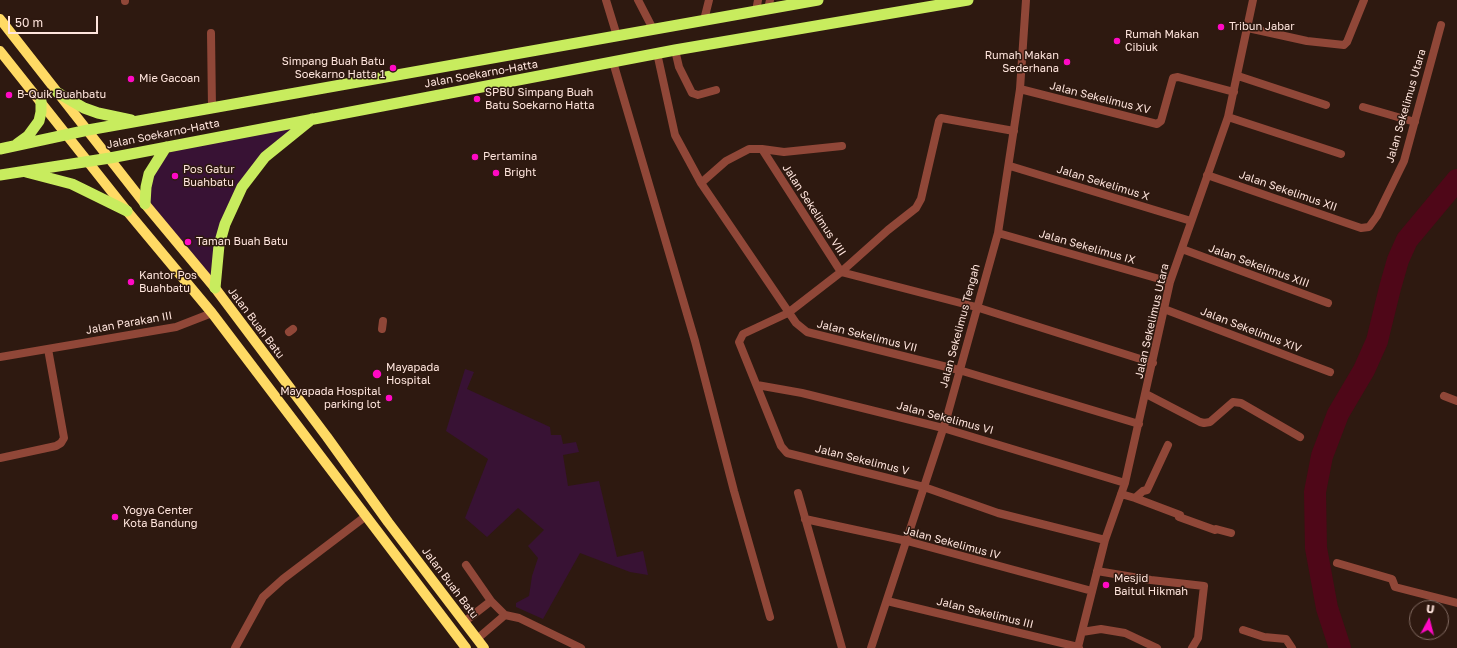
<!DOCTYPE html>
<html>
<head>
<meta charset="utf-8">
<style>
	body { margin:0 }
	#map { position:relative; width:1457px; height:648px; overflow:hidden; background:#2e1910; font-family:"Golos Text",sans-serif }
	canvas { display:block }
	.north { position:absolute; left:1409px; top:600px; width:40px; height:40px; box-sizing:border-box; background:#2e1910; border:1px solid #826b62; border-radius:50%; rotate:7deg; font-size:11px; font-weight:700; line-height:16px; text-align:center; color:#ffe5dd }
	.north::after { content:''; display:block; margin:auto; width:14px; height:18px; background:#ff09c4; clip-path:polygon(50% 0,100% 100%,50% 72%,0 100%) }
	.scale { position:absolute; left:8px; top:16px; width:90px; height:18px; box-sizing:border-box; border:2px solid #ffe5dd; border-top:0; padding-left:5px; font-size:12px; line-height:14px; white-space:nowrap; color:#ffe5dd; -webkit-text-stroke:3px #2e1910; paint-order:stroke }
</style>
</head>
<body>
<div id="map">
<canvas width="1457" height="648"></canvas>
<div class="north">U</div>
<div class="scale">50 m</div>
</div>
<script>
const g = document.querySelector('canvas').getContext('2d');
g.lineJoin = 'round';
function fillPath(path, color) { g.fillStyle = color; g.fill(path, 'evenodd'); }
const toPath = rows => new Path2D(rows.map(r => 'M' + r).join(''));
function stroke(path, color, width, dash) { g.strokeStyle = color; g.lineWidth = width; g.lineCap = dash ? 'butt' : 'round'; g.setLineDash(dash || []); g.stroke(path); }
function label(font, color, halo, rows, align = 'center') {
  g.font = font + ' "Golos Text",sans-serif'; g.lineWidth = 3; g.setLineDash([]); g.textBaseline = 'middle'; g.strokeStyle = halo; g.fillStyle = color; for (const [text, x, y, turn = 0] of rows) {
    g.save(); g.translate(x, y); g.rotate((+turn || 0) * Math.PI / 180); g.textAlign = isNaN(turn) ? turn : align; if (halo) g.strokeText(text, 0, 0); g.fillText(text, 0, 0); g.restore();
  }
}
const green = toPath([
	[306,121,241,186,211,286,146,202,151,181,160,163,175,147],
	[465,369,474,372,467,389,550,427,551,435,561,435,563,444,576,442,579,452,563,455,568,486,599,481,617,557,643,551,648,575,630,572,580,553,543,619,516,607,516,603,529,596,532,576,538,558,528,546,544,530,518,508,487,537,465,518,488,459,446,431]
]);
const river = toPath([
	[1340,648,1327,608,1316,548,1315,492,1322,456,1338,414,1364,370,1377,341,1390,288,1398,260,1407,240,1457,180]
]);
const pedestrian = toPath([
	[382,329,383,321],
	[289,332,293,329]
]);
const minor = toPath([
	[125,1,125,0],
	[768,9,770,0],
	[756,11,758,0],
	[704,20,709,0],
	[1248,28,1307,41,1344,45,1347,42,1364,0],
	[211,33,212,108],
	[675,50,679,67,692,93,698,95,716,90],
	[657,53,675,135,701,183,796,323,807,332,959,370,1139,424],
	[613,62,695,341,734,491,770,617],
	[1238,76,1326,105],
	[1020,89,1157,124,1161,121,1173,78,1178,77,1234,92],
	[1363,107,1415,122],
	[1228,117,1341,154],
	[1014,131,941,118,939,121,921,199,916,208,888,230,841,272,788,313,743,334,739,342,781,446,787,453,924,487,998,513,1105,540],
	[762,149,784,152,842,146],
	[1010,166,1191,221],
	[1207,175,1361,228,1369,227,1377,216,1404,161,1441,25],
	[701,183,726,161,749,149,762,149,841,272,976,307,1153,363],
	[998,233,1170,282],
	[1182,249,1328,303],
	[1164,309,1330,372],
	[0,357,176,327,212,313],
	[757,385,802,393,943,428,1125,483],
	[1146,394,1200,422,1204,423,1210,422,1233,402,1241,403,1300,437],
	[1444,396,1457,401],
	[0,458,56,446,61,443,64,438,48,349],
	[798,493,842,648],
	[1121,494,1135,498,1143,491,1147,490,1168,445],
	[1135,498,1180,515,1179,517,1215,530,1216,529,1231,533],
	[805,519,907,541,1092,591],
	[1337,563,1392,579,1395,587,1457,603],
	[466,565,491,601,505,615,519,618,581,648],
	[1097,571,1151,580,1204,586,1198,638,1192,648],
	[887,601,1078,647],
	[464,622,491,601],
	[1243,630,1264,637,1286,639,1292,648],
	[1082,632,1101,629,1125,633,1157,648],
	[477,639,505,615],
	[235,648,263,597,283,579,366,516],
	[871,648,946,420,998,233,1020,89,1026,0],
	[1079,648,1078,647,1105,540,1125,483,1170,282,1228,117,1253,0]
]);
const tertiary = toPath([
	[606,0,617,36],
	[638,0,653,29]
]);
const primary = toPath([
	[0,19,145,204,215,288,327,437,388,522,484,648],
	[0,51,127,211,212,313,466,648]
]);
const trunk = toPath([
	[58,93,84,108,98,113,131,120],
	[17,144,28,136,39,121,41,112,41,101],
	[0,149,88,130,818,0],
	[26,172,72,184,127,211],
	[0,175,110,158,675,50,968,0],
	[145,204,146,187,149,174,166,147],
	[215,288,219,245,225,224,242,187,265,157,312,119]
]);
const markers = [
	[1221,27,4,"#ff09c4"],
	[1117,41,4,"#ff09c4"],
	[1067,62,4,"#ff09c4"],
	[393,68,4,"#ff09c4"],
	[131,79,4,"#ff09c4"],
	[9,95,4,"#ff09c4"],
	[477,99,4,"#ff09c4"],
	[475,157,4,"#ff09c4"],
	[496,173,4,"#ff09c4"],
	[175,176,4,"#ff09c4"],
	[188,242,4,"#ff09c4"],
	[131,282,4,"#ff09c4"],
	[377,374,5,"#ff09c4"],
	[389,398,4,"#ff09c4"],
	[115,517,4,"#ff09c4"],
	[1106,585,4,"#ff09c4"]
];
const poiNames = [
	["Tribun Jabar",1229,27],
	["Rumah Makan",1125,35],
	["Cibiuk",1125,48],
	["Rumah Makan",1059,56,"right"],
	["Sederhana",1059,69,"right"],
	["Simpang Buah Batu",385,62,"right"],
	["Soekarno Hatta 1",385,75,"right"],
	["Mie Gacoan",139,79],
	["SPBU Simpang Buah",485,93],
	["Batu Soekarno Hatta",485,106],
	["B-Quik Buahbatu",17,95],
	["Pertamina",483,157],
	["Pos Gatur",183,170],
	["Buahbatu",183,183],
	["Bright",504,173],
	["Taman Buah Batu",196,242],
	["Kantor Pos",139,276],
	["Buahbatu",139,289],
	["Mayapada",386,368],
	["Hospital",386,381],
	["Mayapada Hospital",381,392,"right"],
	["parking lot",381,405,"right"],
	["Yogya Center",123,511],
	["Kota Bandung",123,524],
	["Mesjid",1114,579],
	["Baitul Hikmah",1114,592]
];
const streetNames = [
	["Jalan Soekarno-Hatta",481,74,-10],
	["Jalan Sekelimus XV",1100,98,14],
	["Jalan Sekelimus Utara",1406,106,-74],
	["Jalan Soekarno-Hatta",163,134,-11],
	["Jalan Sekelimus X",1103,183,17],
	["Jalan Sekelimus XII",1288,191,19],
	["Jalan Sekelimus VIII",814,210,57],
	["Jalan Sekelimus IX",1087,247,16],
	["Jalan Sekelimus XIII",1259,266,20],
	["Jalan Sekelimus Utara",1152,321,-77],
	["Jalan Parakan III",129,323,-10],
	["Jalan Buah Batu",256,323,53],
	["Jalan Sekelimus Tengah",960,326,-75],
	["Jalan Sekelimus XIV",1251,330,21],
	["Jalan Sekelimus VII",867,336,14],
	["Jalan Sekelimus VI",945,418,15],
	["Jalan Sekelimus V",862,460,14],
	["Jalan Sekelimus IV",952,543,15],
	["Jalan Buah Batu",450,583,53],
	["Jalan Sekelimus III",985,613,14]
];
fillPath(green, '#381234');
stroke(river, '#4f0718', 22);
stroke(pedestrian, '#904738', 8);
stroke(minor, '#904738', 8);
stroke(tertiary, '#904738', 8);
stroke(primary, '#ffda64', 10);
stroke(trunk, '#c8ec5e', 11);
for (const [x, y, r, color] of markers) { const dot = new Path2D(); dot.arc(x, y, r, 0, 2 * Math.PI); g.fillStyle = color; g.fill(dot); stroke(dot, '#2e1910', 1.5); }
label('11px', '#ffe5dd', '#2e1910', poiNames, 'left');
label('11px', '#ffe5dd', '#2e1910', streetNames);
</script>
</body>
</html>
